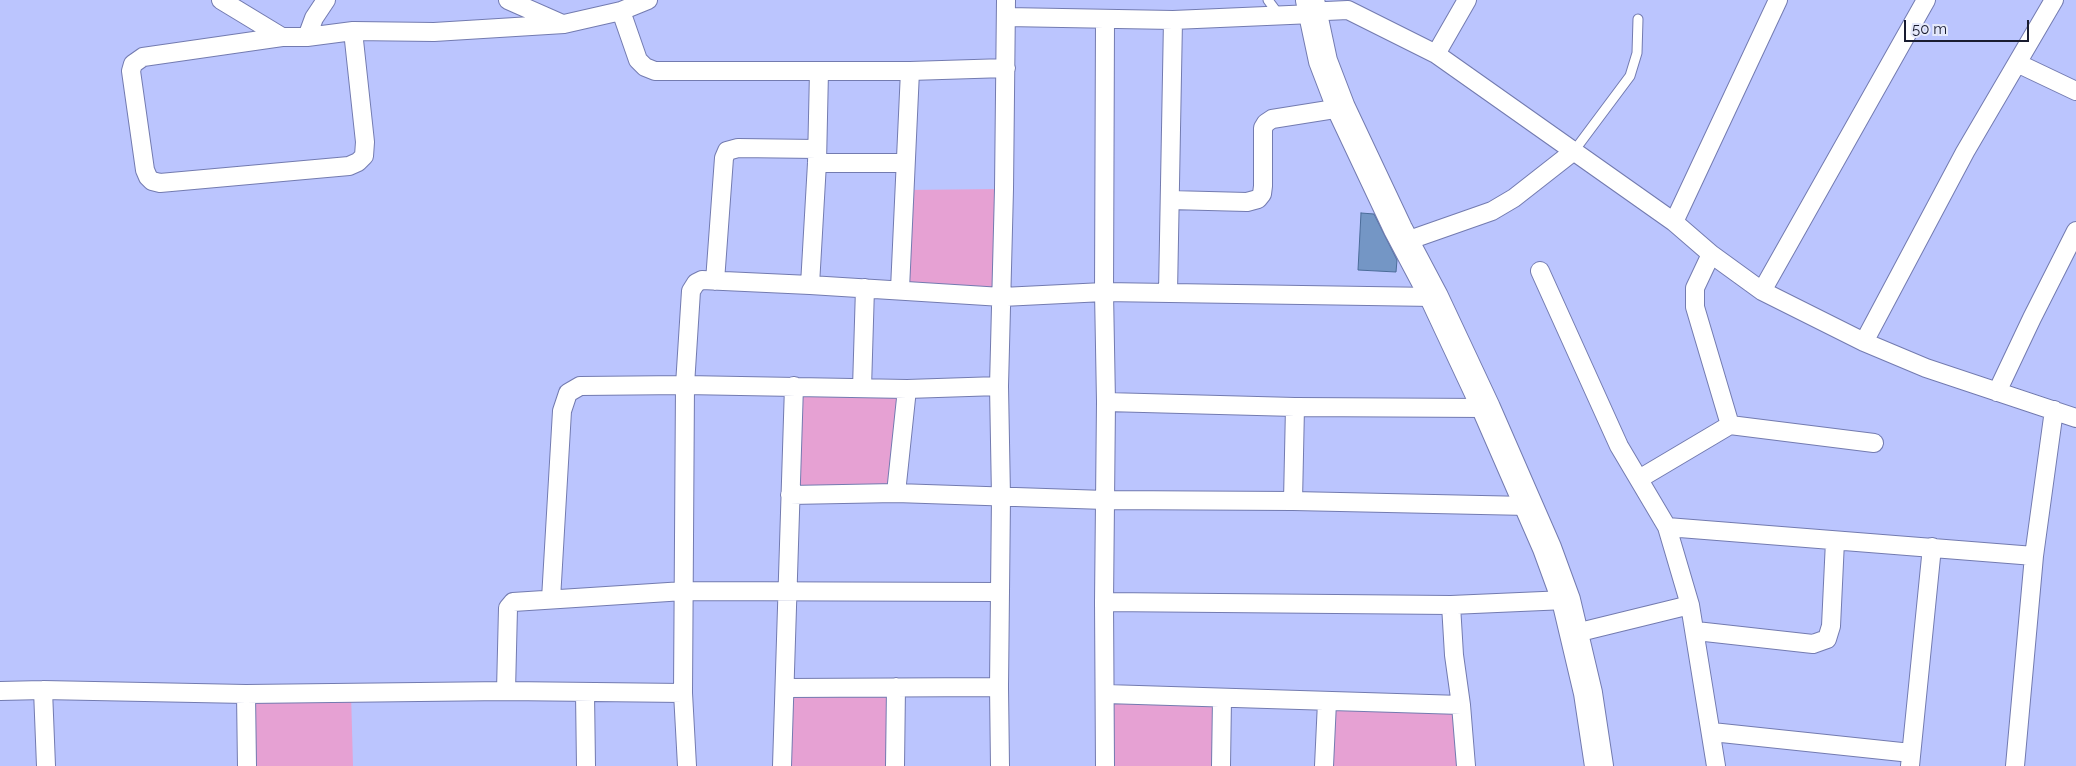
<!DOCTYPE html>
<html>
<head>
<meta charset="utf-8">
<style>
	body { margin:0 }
	#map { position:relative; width:2076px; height:766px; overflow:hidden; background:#bbc5fe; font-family:Raleway,sans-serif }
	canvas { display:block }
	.scale { position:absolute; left:1904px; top:20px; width:125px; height:22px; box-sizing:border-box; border:2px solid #191c30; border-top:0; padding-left:6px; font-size:15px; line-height:18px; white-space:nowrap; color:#191c30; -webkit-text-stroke:4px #e5e9fb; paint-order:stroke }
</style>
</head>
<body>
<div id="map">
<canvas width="2076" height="766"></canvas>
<div class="scale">50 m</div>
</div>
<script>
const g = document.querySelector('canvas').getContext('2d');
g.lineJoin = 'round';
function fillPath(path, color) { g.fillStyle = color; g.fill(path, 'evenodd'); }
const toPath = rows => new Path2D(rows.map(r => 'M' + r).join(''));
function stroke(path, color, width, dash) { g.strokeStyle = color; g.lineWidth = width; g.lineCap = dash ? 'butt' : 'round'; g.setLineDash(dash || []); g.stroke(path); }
const green = toPath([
	[1004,189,1002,297,900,289,904,190],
	[794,386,907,389,896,493,790,495],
	[896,687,895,766,782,766,786,688],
	[351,693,353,766,247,766,246,694],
	[1106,694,1222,699,1221,766,1105,766],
	[1327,702,1461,705,1466,766,1324,766]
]);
const building = toPath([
	[1361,213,1374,214,1397,260,1396,272,1358,270,1361,213]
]);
const service = toPath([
	[1268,0,1279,15],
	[1574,151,1630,76,1637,53,1638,19]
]);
const minor = toPath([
	[221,0,282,37],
	[508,0,560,23],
	[621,11,638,60,645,67,655,71,910,71,1006,68],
	[1326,11,1348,10,1436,54,1674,222,1711,254,1762,291,1864,342,1926,368,2076,418],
	[1007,17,1173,20,1313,14],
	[1105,20,1104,292,1106,402,1104,602,1105,766],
	[353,31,365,142,364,156,358,162,349,166,160,183,152,181,148,177,145,170,131,71,133,64,143,57,282,37,307,37,353,31,434,32,564,24,621,11,648,0],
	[307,37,314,18,326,0],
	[1436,54,1467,0],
	[2017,63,2076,91],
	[817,163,905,163],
	[1170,200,1247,202,1258,199,1262,194,1263,186,1263,128,1266,123,1272,119,1341,108],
	[1674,222,1778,0],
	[1415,238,1492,211,1514,198,1574,151],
	[1540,271,1619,446,1667,527,1690,605],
	[715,281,724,158,727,151,738,148,817,149],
	[810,285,817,163,819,71],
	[900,289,910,71],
	[1762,291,1926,0],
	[1168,293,1173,20],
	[1864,342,1965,152,2054,0],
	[862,388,865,288],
	[1997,392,2032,318,2076,231],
	[1106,402,1295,407,1486,408],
	[1730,425,1874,443],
	[1639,479,1730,425,1695,307,1695,288,1711,254],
	[896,493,907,389],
	[790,495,896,493,1105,500,1293,501,1528,506],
	[1293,501,1295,407],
	[1667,527,2034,556],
	[551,599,562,411,568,393,580,386,685,385,907,389,999,386],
	[1104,602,1451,605,1566,600],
	[1451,605,1454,655,1461,705,1466,766],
	[1588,630,1690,605,1716,766],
	[1696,631,1813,644,1827,639,1831,626,1835,541],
	[786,688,999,687],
	[43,690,46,766],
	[0,691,43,690,246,694,506,691,683,693],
	[506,691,508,608,513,602,684,591,999,592],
	[585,693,586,766],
	[246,694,247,766],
	[1106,694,1461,705],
	[1712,732,1911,753],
	[687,766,683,693,685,385,691,291,696,283,702,280,810,285,1002,297,1104,292,1434,297],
	[782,766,794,386],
	[895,766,896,687],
	[1000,766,999,687,1001,497,999,386,1004,189,1006,0],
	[1221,766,1222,699],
	[1324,766,1327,702],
	[1910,766,1932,547],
	[2015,766,2034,556,2054,410]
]);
const primary = toPath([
	[1310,0,1323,61,1341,108,1398,229,1434,297,1486,408,1547,548,1566,600,1588,693,1599,766]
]);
fillPath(green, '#e6a1d3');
fillPath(building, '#7496c5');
stroke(building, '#4b6c99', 1);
stroke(service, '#737bb0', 11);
stroke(minor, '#737bb0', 20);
stroke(primary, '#737bb0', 30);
stroke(service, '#fff', 9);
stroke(minor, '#fff', 18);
stroke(primary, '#fff', 28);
</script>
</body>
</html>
